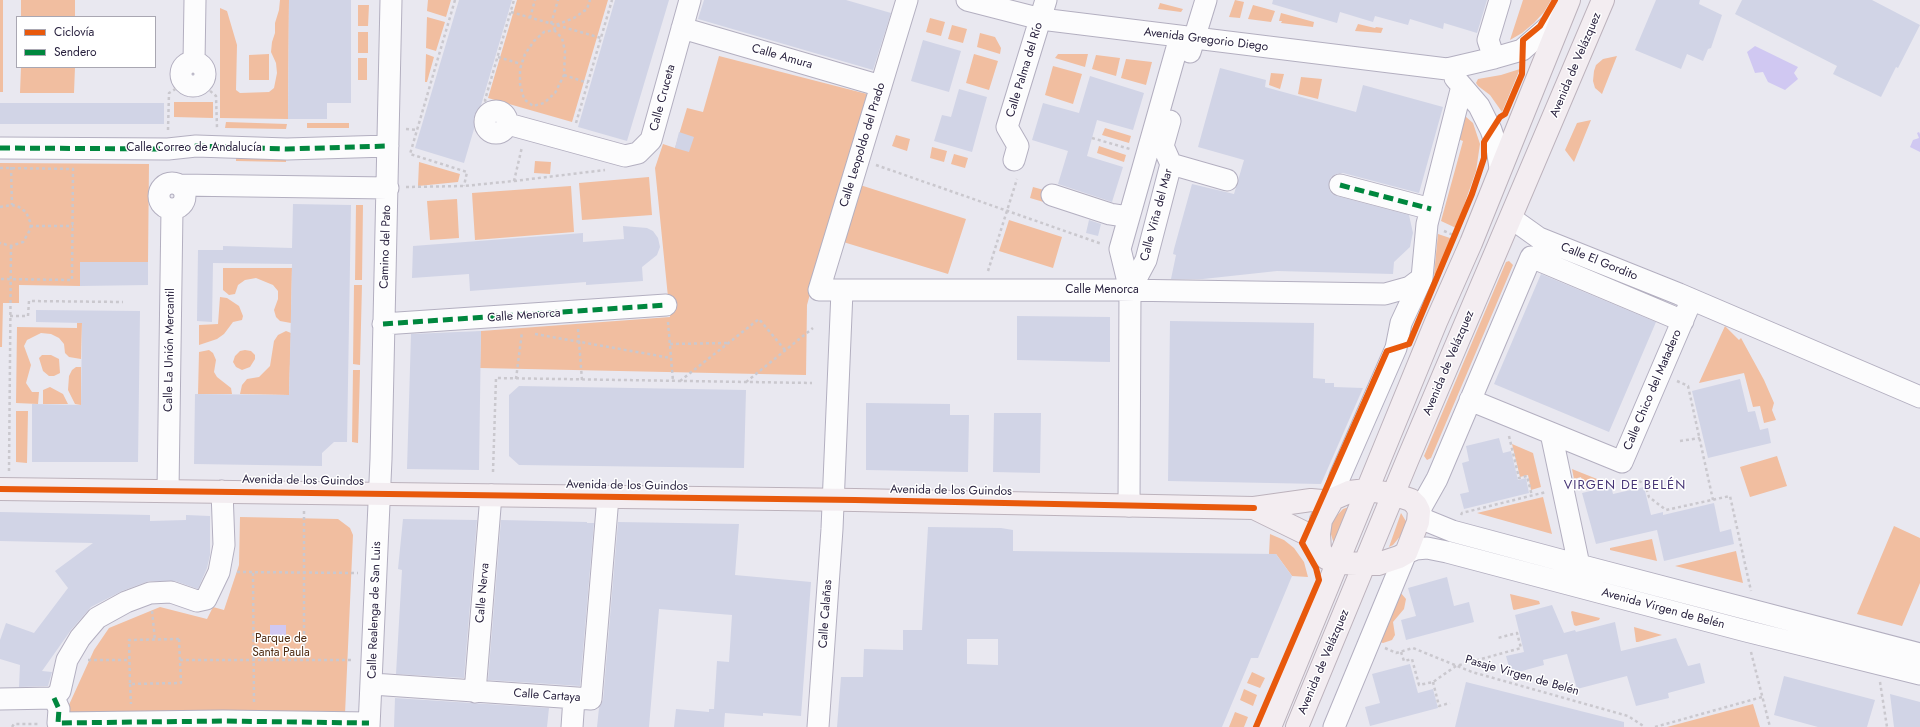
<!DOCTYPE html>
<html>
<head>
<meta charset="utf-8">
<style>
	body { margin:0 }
	#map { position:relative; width:1920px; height:727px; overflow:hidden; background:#e9e8f0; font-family:Jost,sans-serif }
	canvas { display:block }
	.legend { position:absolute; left:16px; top:16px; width:140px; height:52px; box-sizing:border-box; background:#fff; border:1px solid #a9a7b2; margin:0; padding:5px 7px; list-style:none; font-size:12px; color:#29223f }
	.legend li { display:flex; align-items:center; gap:8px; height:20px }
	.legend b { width:20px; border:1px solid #a9a7b2 }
</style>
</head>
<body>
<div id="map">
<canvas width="1920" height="727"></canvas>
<ul class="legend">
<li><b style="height:5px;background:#e8590c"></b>Ciclovía</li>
<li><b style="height:5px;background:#00873e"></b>Sendero</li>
</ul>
</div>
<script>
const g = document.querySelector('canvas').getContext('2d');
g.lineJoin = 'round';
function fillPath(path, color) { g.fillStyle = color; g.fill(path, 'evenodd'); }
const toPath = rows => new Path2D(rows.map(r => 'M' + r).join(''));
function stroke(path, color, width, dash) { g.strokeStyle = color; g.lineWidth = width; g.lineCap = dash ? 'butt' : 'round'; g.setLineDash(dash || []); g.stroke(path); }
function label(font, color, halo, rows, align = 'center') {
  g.font = font + ' Jost,sans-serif'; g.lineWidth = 3; g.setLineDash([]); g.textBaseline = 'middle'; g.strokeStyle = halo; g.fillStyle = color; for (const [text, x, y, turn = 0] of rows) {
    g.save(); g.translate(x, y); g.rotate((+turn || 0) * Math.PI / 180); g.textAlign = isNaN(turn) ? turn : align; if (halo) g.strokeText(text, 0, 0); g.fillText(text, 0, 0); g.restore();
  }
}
const green = toPath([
	[0,0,3,0,3,92,0,92],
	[21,0,75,0,75,17,21,17],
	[280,0,289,0,288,119,220,118,220,8,227,11,237,45,236,90,240,93,269,92,274,88,277,73,276,63,271,52,272,42,275,33,275,23,279,10],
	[428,0,451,0,446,17,427,11],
	[517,0,608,0,572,122,488,98],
	[1235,0,1244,2,1240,18,1229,17],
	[1523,0,1551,0,1544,12,1534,23,1522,33,1510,40],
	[1160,3,1183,9,1181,12,1158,9],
	[358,5,369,5,368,26,358,26],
	[1253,5,1275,11,1271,22,1248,19],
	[1281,13,1314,22,1313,27,1281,23,1282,21,1279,21],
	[427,17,445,22,436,51,426,48],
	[930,18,945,22,941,36,926,32],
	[1358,24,1375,28,1376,27,1383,28,1381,33,1355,31],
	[952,25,967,29,963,43,948,39],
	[358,32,368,32,368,53,358,53],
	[980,33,995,37,1001,48,1000,54,977,47],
	[269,54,269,80,249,80,249,55],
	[426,54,434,57,427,82,425,82],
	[974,54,998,61,989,90,966,83],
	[1058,54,1088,54,1085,67,1055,58],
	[1096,55,1120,58,1116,76,1092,69],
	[719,56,867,94,838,192,807,305,806,375,480,368,481,331,670,317,655,168,663,144,675,148,687,108,703,112],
	[1617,56,1602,94,1595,88,1593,81,1594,71,1596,65,1603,59],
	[358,58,367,58,367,80,358,80],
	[1126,59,1152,62,1146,85,1121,78],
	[1053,66,1082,74,1073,104,1045,95],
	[21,67,75,67,74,93,20,93],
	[1520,69,1502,112,1490,95,1478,86,1476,83,1478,79,1501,75],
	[1271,73,1284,74,1280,89,1269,85],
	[1301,77,1322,79,1318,99,1298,94],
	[174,102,213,102,213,118,174,117],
	[1465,116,1473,123,1480,144,1476,171,1456,228,1441,221,1463,141,1458,139],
	[1591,120,1574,162,1565,150,1577,123],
	[226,122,287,124,286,129,225,128],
	[307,123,349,123,349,128,307,128],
	[1105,128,1131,136,1129,143,1102,135],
	[896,135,910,139,907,151,892,146],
	[1099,146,1126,155,1124,162,1097,153],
	[932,147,947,151,944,162,930,158],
	[236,150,286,151,286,162,236,161],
	[954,154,968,158,965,168,951,164],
	[535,161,551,162,550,174,534,173],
	[419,162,460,174,458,182,418,186],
	[0,163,149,164,148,262,80,262,80,286,19,285,19,303,3,303,2,347,0,347],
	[649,177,652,215,582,220,579,183],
	[857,184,966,219,948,274,840,241],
	[571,186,574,232,475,240,472,193],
	[1033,187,1051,192,1047,203,1030,198],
	[457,199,459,238,430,240,427,201],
	[356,205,363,205,362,280,355,280],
	[1009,220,1062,237,1053,268,999,251],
	[1438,234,1450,238,1451,241,1437,273,1434,275],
	[1509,261,1513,265,1431,458,1427,460,1424,456,1506,262],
	[223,268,292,268,291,323,280,321,276,317,274,310,278,299,278,291,273,285,256,278,245,280,238,285,235,294,229,295,223,290],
	[354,285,362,285,360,365,353,364],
	[220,297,227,298,239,306,243,316,242,320,233,322,224,334,217,339,199,345,199,325,218,324],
	[77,323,82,323,81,359,69,357,65,353,64,344,59,338,51,334,41,333,27,340,24,346,31,365,26,383,32,392,39,392,38,404,16,403,17,327,77,328],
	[1725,326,1739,340,1741,338,1764,380,1774,403,1772,410,1776,420,1764,423,1760,406,1753,407,1744,373,1699,383],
	[286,331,291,333,289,395,240,394,242,385,247,379,259,377,270,366,274,341,278,335],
	[209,350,213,353,216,360,214,372,217,377,231,388,232,394,198,394,199,352],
	[245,350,251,351,255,355,255,359,250,367,242,370,236,367,233,362,235,356,240,351],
	[42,355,51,355,59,359,60,373,54,376,49,376,43,371,39,358],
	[76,367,81,367,81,405,75,404,68,390,69,376,72,370],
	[353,370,360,370,358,443,352,442],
	[50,387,63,394,68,404,43,404,43,390],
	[16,411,28,411,27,463,16,462],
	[1512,444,1533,453,1541,487,1531,490,1528,475,1520,477],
	[1777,456,1787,486,1750,497,1740,467],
	[1572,469,1597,479,1600,486,1584,490,1581,477,1574,479],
	[1543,497,1552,534,1477,513],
	[1349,507,1334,544,1329,528,1331,522,1343,509],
	[1401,513,1407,523,1402,534,1393,545,1389,547],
	[240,517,338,519,350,528,353,535,345,714,68,727,68,707,94,650,109,628,160,607,207,619,213,607,224,610,239,565],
	[1894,526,1920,538,1920,583,1902,626,1857,614],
	[1270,534,1284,540,1294,548,1304,562,1308,577,1292,576,1276,554,1269,554],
	[1652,539,1657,561,1610,550,1610,548],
	[1736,551,1743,583,1675,566],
	[1400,592,1406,599,1404,609,1393,622,1395,635,1392,640,1383,643,1380,642],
	[1510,594,1539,601,1540,604,1514,610,1513,609],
	[1572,611,1600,618,1599,620,1576,626,1574,625,1571,612],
	[1634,627,1662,635,1638,642,1636,642],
	[1252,672,1265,678,1260,688,1247,683],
	[1244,689,1257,695,1253,706,1240,700],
	[1753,704,1760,727,1667,727],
	[1235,712,1248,717,1244,727,1229,727]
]);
const water = toPath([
	[1755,46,1798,67,1794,73,1798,79,1785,90,1768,82,1763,72,1755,73,1747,52],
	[1919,132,1920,134,1920,152,1910,147,1913,140,1919,138,1917,133],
	[270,625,286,625,286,638,270,637]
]);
const building = toPath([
	[289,0,351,0,351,103,327,103,327,119,288,119],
	[459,0,512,0,464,163,415,148],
	[615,0,669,0,627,141,578,127],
	[704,0,846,0,891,13,873,70,698,19],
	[1273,0,1487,0,1477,33,1444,23,1443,29,1410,19,1408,25,1375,16,1373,22,1340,12,1337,23,1272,4],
	[1656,0,1700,0,1699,4,1722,15,1711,48,1708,49,1703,61,1687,54,1681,69,1635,50],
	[1742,0,1872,0,1920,25,1898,68,1896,67,1881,97,1833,74,1837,66,1735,14],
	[923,40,961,51,949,92,911,81],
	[1220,68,1266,80,1265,87,1356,112,1363,85,1443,107,1419,193,1343,173,1336,174,1331,177,1329,182,1329,189,1332,194,1337,196,1409,215,1413,233,1412,237,1410,247,1394,262,1393,274,1277,271,1203,279,1171,279,1176,255,1173,254,1174,249,1192,184,1234,194,1244,160,1198,147],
	[1090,76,1144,93,1133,130,1097,120,1087,156,1123,167,1112,202,1058,184,1068,151,1032,140,1043,103,1079,113],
	[959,89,987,97,972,152,934,141,942,115,951,117],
	[0,103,164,103,164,124,0,124],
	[679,132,694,137,689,152,675,148],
	[293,204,351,205,347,442,334,442,322,453,322,466,194,464,195,394,289,395,291,312,292,264,213,263,212,322,197,321,198,250,223,250,223,246,292,248],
	[1089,220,1101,224,1098,236,1086,233],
	[623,226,647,228,653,231,658,238,660,247,657,255,642,267,643,281,586,285,586,282,470,291,469,274,412,278,413,246,583,233,583,242,624,239],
	[80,262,148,262,148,285,80,286],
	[1541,274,1656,322,1609,432,1494,384],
	[36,310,140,311,138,462,32,462,32,404,81,405,82,323,36,322],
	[1017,316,1110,317,1110,362,1017,360],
	[1170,321,1314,323,1313,378,1325,379,1325,383,1334,383,1334,387,1363,388,1321,484,1168,481],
	[481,331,479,470,407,469,411,334],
	[1740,379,1748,412,1755,411,1760,430,1768,428,1771,443,1708,458,1692,391],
	[519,386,746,390,744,468,519,465,509,456,509,395],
	[866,403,950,404,950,415,969,415,968,472,866,470],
	[994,413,1041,413,1040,473,993,472],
	[1499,438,1503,453,1511,451,1518,480,1526,478,1529,493,1464,509,1460,494,1469,492,1462,463,1469,461,1466,446],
	[1611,486,1613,494,1644,487,1651,515,1663,512,1663,515,1714,503,1720,532,1731,529,1734,544,1664,561,1657,530,1596,544,1582,493],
	[0,512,150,515,150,521,186,520,186,515,210,516,210,555,207,568,198,589,175,581,149,581,122,591,91,607,71,630,42,671,52,672,48,686,19,687,20,665,0,659,0,640,6,623,34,633,68,588,55,571,93,543,0,541],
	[403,519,477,520,464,678,396,674,402,570,398,569],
	[501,520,587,522,587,523,594,523,580,686,488,680],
	[618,522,739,524,735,575,811,582,801,716,763,713,763,716,725,713,724,727,674,727,676,709,709,712,709,709,714,709,717,661,729,662,732,615,659,609,649,727,597,727,599,708,603,700],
	[928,527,1001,528,1013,530,1013,551,1276,554,1292,576,1258,658,1251,658,1222,727,837,727,841,677,863,677,864,649,903,650,903,630,922,630],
	[967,639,998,639,998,665,967,664],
	[1447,577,1454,606,1469,602,1474,622,1406,640,1401,620,1416,616,1408,588],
	[1552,605,1564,633,1575,630,1576,632,1615,622,1621,651,1676,638,1688,666,1700,663,1705,683,1668,693,1669,698,1636,706,1627,676,1577,689,1567,654,1543,660,1544,665,1511,674,1506,656,1524,652,1515,615],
	[1410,664,1418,693,1433,689,1438,708,1370,726,1365,707,1380,703,1372,674],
	[1784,676,1875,700,1867,727,1818,727,1774,715],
	[1466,682,1624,722,1624,727,1455,727],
	[1890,694,1920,702,1920,727,1894,727],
	[395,698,549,708,547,727,394,727]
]);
const path = toPath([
	[455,0,410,154,467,172,464,186],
	[511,12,601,38],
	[530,18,535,0],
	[551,24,558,0],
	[554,30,562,38,565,51,564,75,555,93,544,103,533,106,524,99,520,84,520,69,525,54,534,41,544,32,554,30],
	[554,30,556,25,574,18,587,9,590,0],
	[498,57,521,64],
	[564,75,588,83],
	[201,83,216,96,217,128],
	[490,113,485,100,514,0],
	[576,123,612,0],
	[406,129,417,130],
	[168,130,169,93,185,83],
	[1092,138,1130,149],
	[876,165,1102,244],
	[11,167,12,205],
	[0,168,73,169,72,280,0,279],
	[514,181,605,170],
	[406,187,464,186,514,181,522,147],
	[0,207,12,205,19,207,26,212,31,224,30,230,23,242,11,246,0,243],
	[30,226,73,226],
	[1444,231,1453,235],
	[988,271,1017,179],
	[10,316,28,316,29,301,123,302],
	[668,322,673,381],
	[578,329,582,380],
	[535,334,671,358],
	[670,344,727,343],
	[516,379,522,332],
	[680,381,759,319,785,350],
	[1677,381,1688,386,1713,500],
	[746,382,813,328],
	[1509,436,1519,478,1527,476,1532,496],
	[1680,441,1700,438],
	[9,471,11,246],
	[493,472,496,378,812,383],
	[1639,481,1645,484,1649,497,1666,510,1730,496,1751,591],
	[304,511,304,660],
	[1461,515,1462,513,1546,492],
	[237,572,358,573],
	[253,573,254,704],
	[152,611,155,640],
	[179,639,181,683,130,684,129,640,179,639],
	[1385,648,1396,653,1413,648,1472,672,1628,716,1645,727],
	[1401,652,1404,661,1412,659,1419,685,1433,682,1456,666,1521,648,1517,633,1498,638],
	[1751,652,1770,727],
	[88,660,129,660],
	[180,660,354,660],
	[1433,682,1439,706,1450,703],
	[1880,682,1887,727],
	[130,684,131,704],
	[12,727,14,724,40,724],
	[1655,727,1762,697]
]);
const minor = toPath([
	[907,0,819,290,1119,290,1385,294,1410,287,1422,278],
	[967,0,1041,19,1447,69,1494,58,1522,50,1563,14],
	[682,28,881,86],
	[1190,52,1206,0],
	[1494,58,1488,40,1500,0],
	'181 74a12 12 0 1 1 24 0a12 12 0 1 1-24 0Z',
	[194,62,195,0],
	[1455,78,1479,106,1491,130,1497,148,1500,168],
	'485 122a11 11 0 1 1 22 0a11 11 0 1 1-22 0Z',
	[508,124,625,156,638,153,651,140,690,0],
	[0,148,168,149,196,146,287,149,388,146],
	[1014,160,1018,146,1007,127,1046,0],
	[1171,164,1227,180],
	'159 196a13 13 0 1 1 26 0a13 13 0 1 1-26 0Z',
	[179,185,388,188],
	[1340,185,1431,209],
	[1052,195,1110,214,1129,217],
	[1511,218,1539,238,1679,294,1920,397],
	[1130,290,1146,260,1171,164,1163,146,1170,121],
	[1683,321,1531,257,1437,479,1419,511,1425,520,1452,531,1579,565,1920,654],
	[383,324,666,305],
	[1470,400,1622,462,1688,308],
	[1551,433,1579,565],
	[168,491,172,209],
	[1333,499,1340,476,1396,348,1401,323,1422,278,1427,224,1462,86],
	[1129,506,1130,290,1120,249,1180,37],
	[372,684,591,699,608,497],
	[475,692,491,495],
	[54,698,59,709,58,723,223,721,369,723],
	[54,698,60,691,67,660,80,638,97,618,126,602,150,593,171,592,197,601,206,599,219,572,224,545,222,491],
	[0,699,54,698],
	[369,727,381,459,391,0],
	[572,727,574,698],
	[818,727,832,529,842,291],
	[1334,727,1406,553,1416,549,1427,548,1447,552,1746,631,1920,674]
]);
const major = toPath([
	[0,489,855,500,1254,508,1311,500,1322,501,1333,499,1349,492,1367,490,1393,494,1411,500,1416,505,1419,511,1418,522,1406,553,1399,557,1378,564,1337,563,1326,558,1307,534,1254,508],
	[1320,551,1319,534,1321,520,1333,499],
	[1270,727,1436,322,1471,243,1569,0],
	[1297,727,1407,461,1603,0]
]);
const quiet = toPath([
	[0,148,168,149,196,146,287,149,388,146],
	[1340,185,1431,209],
	[383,324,666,305],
	[54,698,59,709,58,723,223,721,369,723]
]);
const cycleway = toPath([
	[0,489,855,500,1254,508],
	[1256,727,1319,580,1316,568,1302,543,1387,351,1409,344,1472,194,1484,158,1484,142,1500,117,1505,114,1522,74,1523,40,1540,26,1555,0]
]);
const streetNames = [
	["Avenida Gregorio Diego",1206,40,7],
	["Calle Amura",782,57,16],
	["Avenida de Velázquez",1576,65,-67],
	["Calle Palma del Río",1025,70,-73],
	["Calle Cruceta",663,98,-75],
	["Calle Leopoldo del Prado",863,145,-73],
	["Calle Correo de Andalucía",194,148],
	["Calle Viña del Mar",1157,215,-75],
	["Camino del Pato",386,247,-88],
	["Calle El Gordito",1599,262,22],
	["Calle Menorca",1102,290],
	["Calle Menorca",524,316,-4],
	["Calle La Unión Mercantil",170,350,-89],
	["Avenida de Velázquez",1449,363,-67],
	["Calle Chico del Matadero",1653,390,-67],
	["Avenida de los Guindos",303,481,1],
	["Avenida de los Guindos",627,486,1],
	["Avenida de los Guindos",951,491,1],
	["Calle Nerva",483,593,-85],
	["Avenida Virgen de Belén",1663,609,15],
	["Calle Realenga de San Luis",375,610,-88],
	["Calle Calañas",826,614,-86],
	["Avenida de Velázquez",1324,662,-67],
	["Pasaje Virgen de Belén",1522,676,16],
	["Calle Cartaya",547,696,4]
];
const parkNames = [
	["Parque de",281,639],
	["Santa Paula",281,653]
];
const neighbourhoodNames = [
	["VIRGEN DE BELÉN",1625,486]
];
fillPath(green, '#f1bea0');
fillPath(water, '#d0c8f2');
fillPath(building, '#d1d4e6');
stroke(minor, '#b3afc0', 23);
stroke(major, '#bcb2bc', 24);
stroke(path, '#cac8ce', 2.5, [3, 3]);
stroke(minor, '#fcfcfd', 21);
stroke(major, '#f3edf1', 22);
stroke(quiet, '#00873e', 5, [10, 5]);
stroke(cycleway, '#e8590c', 6);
label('12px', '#29223f', '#fff', streetNames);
label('12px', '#502c12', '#fff', parkNames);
g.letterSpacing = '1px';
label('13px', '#473576', '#fff', neighbourhoodNames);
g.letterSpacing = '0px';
</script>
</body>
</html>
